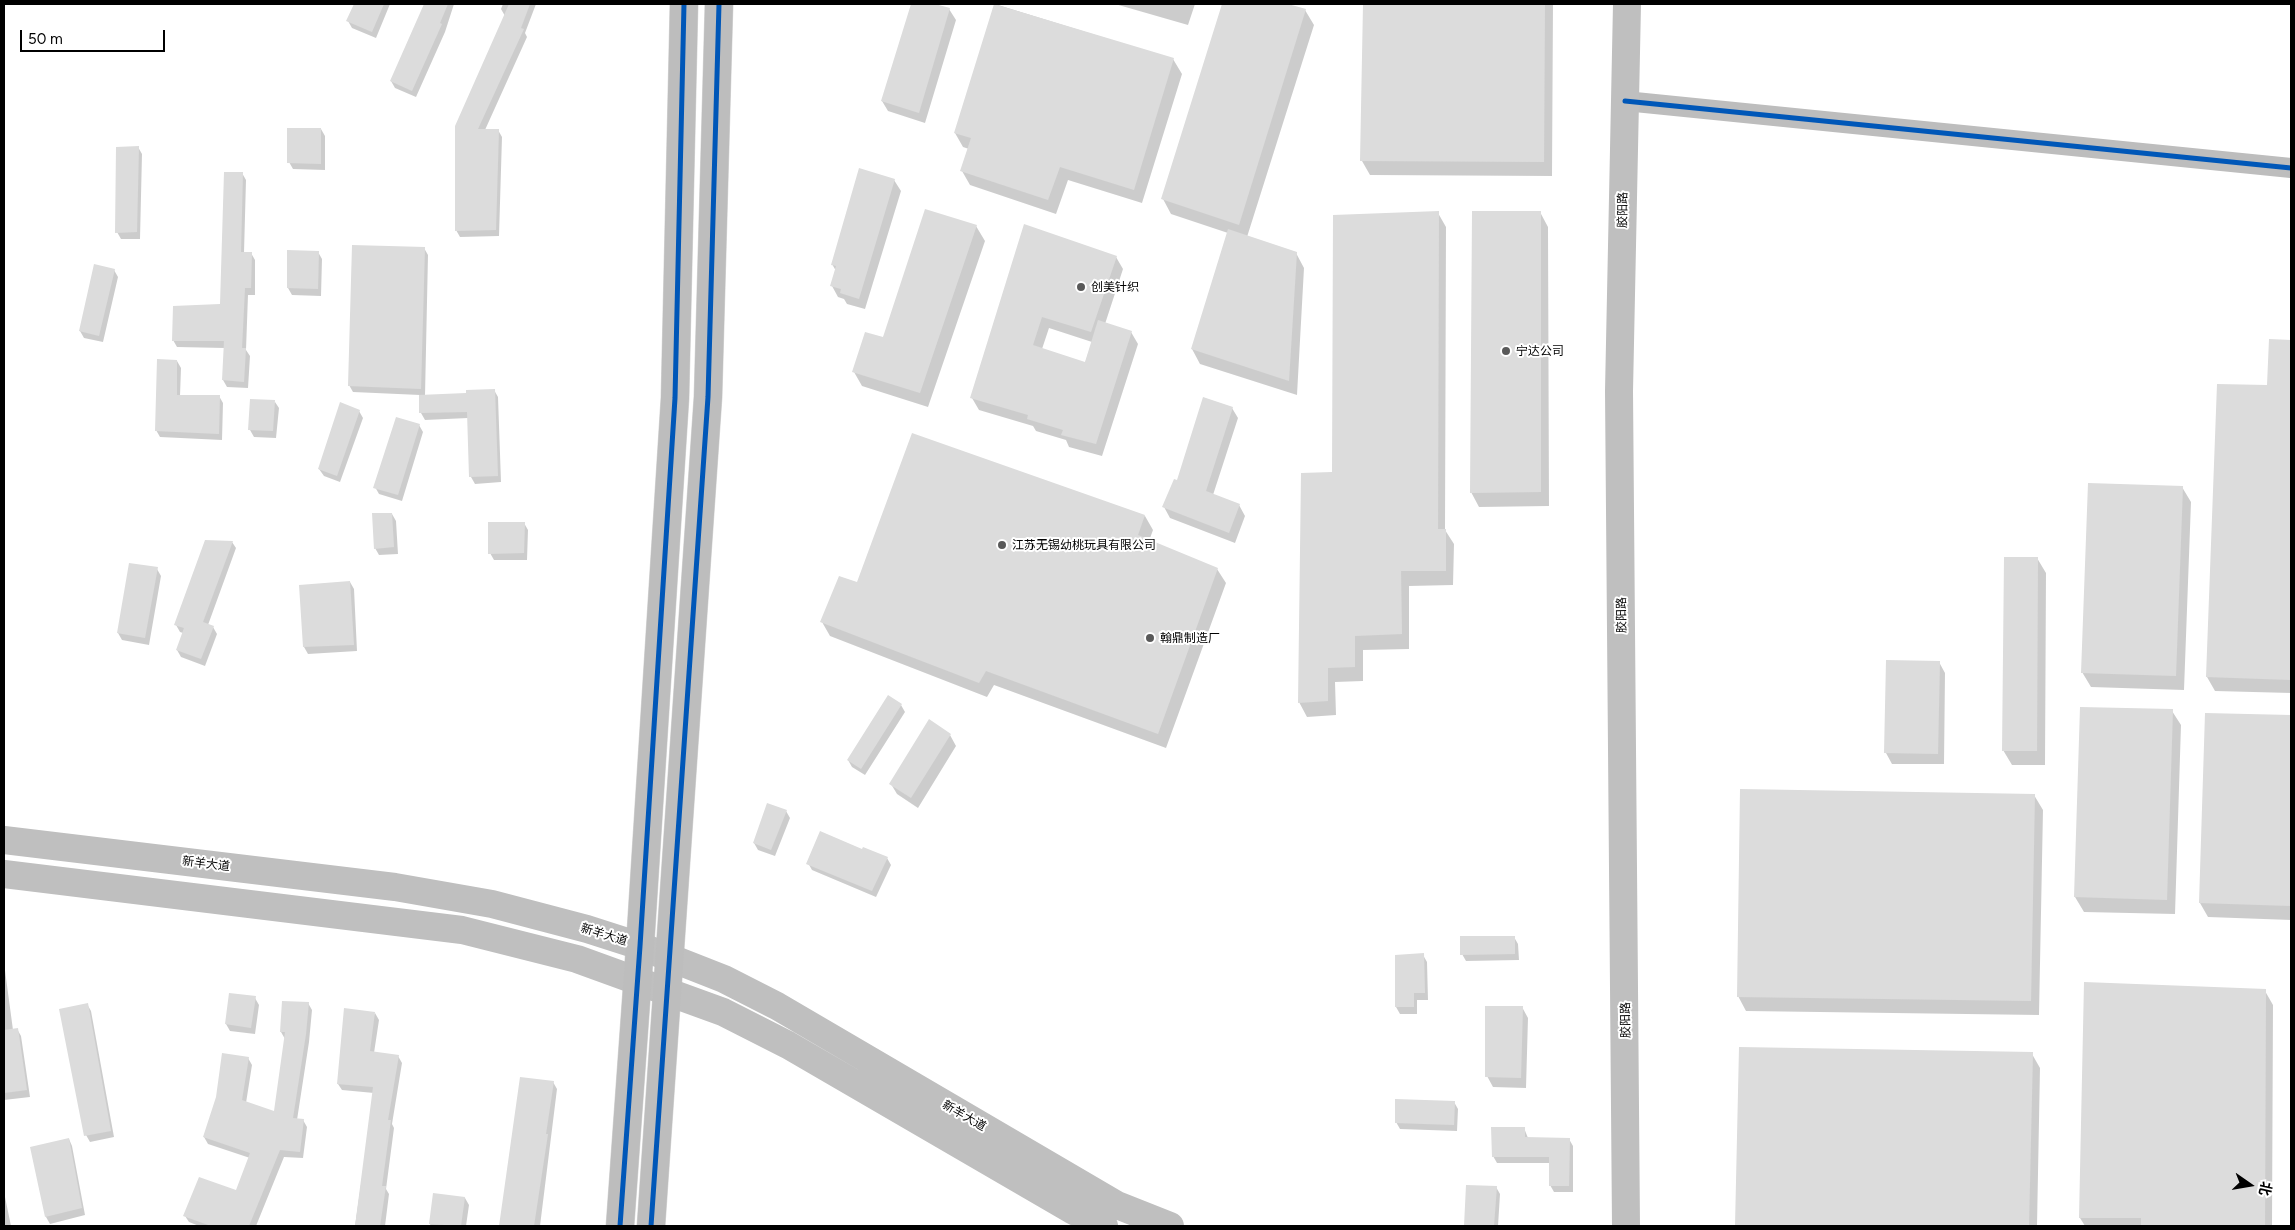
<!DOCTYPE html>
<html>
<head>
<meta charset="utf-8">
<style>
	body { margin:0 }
	#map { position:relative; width:2295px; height:1230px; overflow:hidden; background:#fff; font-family:Figtree,"Noto Sans SC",sans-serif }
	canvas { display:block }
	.frame { position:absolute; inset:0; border:5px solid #000; pointer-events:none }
	.north { position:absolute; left:2225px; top:1160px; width:50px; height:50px; -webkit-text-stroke:4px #fff; paint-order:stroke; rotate:103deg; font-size:14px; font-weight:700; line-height:20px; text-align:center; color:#000 }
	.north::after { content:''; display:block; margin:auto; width:18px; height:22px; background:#000; clip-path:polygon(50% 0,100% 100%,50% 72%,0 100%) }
	.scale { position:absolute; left:20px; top:30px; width:145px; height:22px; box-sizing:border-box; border:2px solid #000; border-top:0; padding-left:6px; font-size:15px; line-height:18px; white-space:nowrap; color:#000; -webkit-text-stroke:4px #fff; paint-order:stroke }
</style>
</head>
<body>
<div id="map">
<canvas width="2295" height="1230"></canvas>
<div class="frame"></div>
<div class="north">北</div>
<div class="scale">50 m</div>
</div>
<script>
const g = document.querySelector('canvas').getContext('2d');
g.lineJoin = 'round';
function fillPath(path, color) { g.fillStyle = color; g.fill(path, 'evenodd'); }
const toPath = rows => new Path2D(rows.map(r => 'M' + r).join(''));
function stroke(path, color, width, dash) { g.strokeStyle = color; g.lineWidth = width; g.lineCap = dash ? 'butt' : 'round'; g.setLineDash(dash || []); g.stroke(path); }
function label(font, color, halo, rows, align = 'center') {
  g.font = font + ' Figtree,"Noto Sans SC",sans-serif'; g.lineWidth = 4; g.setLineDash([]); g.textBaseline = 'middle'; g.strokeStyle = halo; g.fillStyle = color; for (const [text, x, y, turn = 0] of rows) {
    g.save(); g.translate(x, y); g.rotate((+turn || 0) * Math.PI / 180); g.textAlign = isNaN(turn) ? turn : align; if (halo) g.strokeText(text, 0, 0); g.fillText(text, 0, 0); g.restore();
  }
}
const shadow = toPath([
	[355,4,390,4,376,38,352,28,348,21],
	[423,4,454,4,445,32,416,97,395,88,391,81,425,6],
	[503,4,536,4,525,33,527,37,485,130,498,130,502,137,499,236,460,237,456,230,456,126,505,16,501,9],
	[912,4,931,4,949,9,956,20,925,123,888,111,882,101],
	[995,4,1173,59,1182,74,1142,203,1068,180,1056,214,970,185,962,171,969,149,963,147,955,133],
	[1115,4,1195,4,1188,25],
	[1224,4,1284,4,1305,10,1314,25,1247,237,1296,253,1304,268,1297,395,1200,364,1192,349,1228,233,1171,214,1163,199],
	[1364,4,1553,4,1552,176,1370,175,1362,161],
	[321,129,325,136,325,170,293,169,289,162],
	[138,147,142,154,140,239,121,239,117,232],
	[242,173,246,180,244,253,251,253,255,260,255,295,248,295,246,350,250,356,248,388,227,387,223,380,225,348,177,347,173,340,222,305],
	[894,180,901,191,865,309,847,304,844,299,838,297,832,286,836,271,832,264],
	[1540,212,1548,227,1549,506,1479,507,1471,492],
	[1438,213,1446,227,1445,530,1454,544,1453,585,1409,586,1409,649,1363,650,1363,681,1335,682,1336,715,1307,717,1299,702,1334,474],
	[976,226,985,241,928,407,862,386,854,372],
	[1025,226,1116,257,1123,269,1105,324,1131,332,1138,344,1102,456,1069,447,1066,440,1036,431,1033,426,979,410,972,398],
	[1049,328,1092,342,1085,363,1042,349],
	[424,248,428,255,425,396,467,395,494,390,498,397,501,482,475,484,471,477,468,418,425,420,421,413,420,395,353,392,349,385],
	[318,252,322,259,321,296,292,295,288,288],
	[114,270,118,277,103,342,84,338,80,331],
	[2270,341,2291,341,2291,693,2215,691,2207,677,2268,387],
	[177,361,181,368,180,396,219,396,223,403,222,440,160,437,156,430],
	[275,402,279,408,276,438,254,437,250,430],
	[1232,408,1238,418,1213,495,1239,505,1245,516,1235,543,1170,518,1164,507,1178,482],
	[359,411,363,418,340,482,324,476,319,469],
	[419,425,423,432,402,501,379,494,375,487],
	[2182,487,2191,502,2184,690,2091,687,2082,672],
	[392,514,396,521,398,554,379,555,375,548],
	[1145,516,1153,530,1149,541,1217,569,1226,583,1166,748,994,685,987,697,830,636,822,622,857,583],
	[524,523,528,530,527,560,494,560,490,553],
	[232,542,236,548,208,625,213,627,217,634,205,666,181,657,177,650,183,633,180,632,176,625],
	[2037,558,2046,573,2045,765,2012,765,2003,750],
	[130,565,157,569,161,576,149,645,122,640,118,633],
	[350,582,354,589,357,651,308,654,304,647],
	[1939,662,1945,673,1944,764,1892,764,1886,753],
	[901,705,905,712,865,775,852,767,848,760],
	[2081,708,2172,711,2181,725,2175,914,2084,912,2075,897],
	[2206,714,2291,717,2291,920,2208,917,2200,903],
	[950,735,956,746,918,808,897,794,891,784],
	[2034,795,2043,810,2039,1015,1746,1011,1738,996],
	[786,811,790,818,775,856,758,850,754,843],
	[863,851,887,858,891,865,876,897,812,870,808,863],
	[1514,937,1518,944,1519,960,1466,961,1462,954],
	[1423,955,1427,962,1428,1000,1417,1000,1417,1014,1400,1014,1396,1007],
	[4,963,13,1030,17,1029,21,1036,30,1097,4,1100],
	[2265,991,2273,1005,2272,1226,2085,1226,2080,1218],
	[255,998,259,1005,255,1034,230,1031,226,1024],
	[308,1003,312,1010,309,1042,297,1120,303,1120,307,1127,303,1158,284,1157,256,1226,199,1226,189,1222,185,1216,237,1192,250,1158,208,1144,204,1137,248,1058,252,1065,246,1103,275,1113,285,1039,281,1032],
	[87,1004,91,1011,114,1137,90,1142,86,1135],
	[1522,1007,1528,1018,1526,1088,1493,1087,1487,1076],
	[375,1013,379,1020,374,1053,398,1056,402,1063,392,1124,394,1128,386,1189,389,1194,385,1226,355,1226,374,1093,342,1090,338,1084],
	[1740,1048,2032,1054,2040,1068,2037,1226,1736,1226],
	[521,1078,553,1082,557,1089,540,1226,502,1226],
	[1454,1102,1458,1109,1457,1131,1400,1129,1396,1122],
	[1524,1128,1528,1138,1569,1139,1573,1146,1573,1192,1554,1192,1550,1185,1550,1163,1497,1163,1493,1156],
	[69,1139,72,1146,85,1215,50,1224,46,1217,32,1148],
	[1467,1187,1496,1187,1500,1194,1498,1226,1465,1226],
	[4,1192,11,1226,4,1226],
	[434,1194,465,1198,469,1205,466,1226,430,1226]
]);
const building = toPath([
	[354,4,384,4,372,32,346,21],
	[424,4,448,4,440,23,442,24,412,91,390,81],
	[509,4,530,4,521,28,524,29,478,129,499,129,496,230,455,231,455,126],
	[911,4,935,4,950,8,919,113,881,101],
	[994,4,1174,58,1134,190,1060,167,1048,200,960,171,971,138,954,133],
	[1222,4,1288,4,1306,9,1239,225,1161,199],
	[1363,4,1545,4,1544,162,1360,161],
	[287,128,321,128,321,164,287,163],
	[139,146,137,232,115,233,116,147],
	[859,168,895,179,859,299,840,293,841,289,830,286,836,266,831,265],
	[224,172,243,172,241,252,252,252,251,288,245,288,242,348,246,348,244,382,222,380,224,341,172,341,173,306,220,304],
	[925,209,977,225,920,393,852,372,865,332,883,337],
	[1439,211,1438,529,1446,529,1446,571,1401,571,1402,634,1355,636,1355,667,1328,668,1328,701,1298,703,1301,473,1332,472,1333,215],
	[1472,211,1541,211,1541,492,1470,493],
	[1024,224,1117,256,1091,332,1042,317,1033,345,1085,362,1098,320,1132,331,1096,444,1061,435,1063,430,1027,419,1028,415,970,398],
	[1228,229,1297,252,1289,381,1191,349],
	[352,245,425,247,421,389,348,386],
	[287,250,319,251,318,289,287,288],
	[94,264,115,269,99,336,79,331],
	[2269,339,2291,340,2291,680,2206,677,2217,384,2267,385],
	[157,359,177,360,177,395,220,395,219,434,155,431],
	[495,389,498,476,469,477,467,412,419,413,419,395,466,393,466,390],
	[1203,397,1233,407,1206,491,1240,504,1229,533,1162,507,1174,479,1177,480],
	[250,399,275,400,273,431,248,430],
	[340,402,360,410,337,476,318,469],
	[396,417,420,424,398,495,373,488],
	[912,433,1145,515,1138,535,1218,568,1158,734,986,671,979,683,820,622,839,576,857,582],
	[2088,483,2183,486,2176,676,2081,673],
	[372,513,392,513,394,547,374,549],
	[488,522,525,522,524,553,488,554],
	[205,540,233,541,203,622,214,626,201,659,176,650,184,628,174,625],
	[2004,557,2038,557,2037,751,2002,751],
	[129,563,158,567,145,638,117,633],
	[350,581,354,645,303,647,299,585],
	[1886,660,1940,661,1938,754,1884,753],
	[888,695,902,704,861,769,847,760],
	[2080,707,2173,709,2167,900,2074,897],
	[2205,713,2291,715,2291,906,2199,903],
	[929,719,951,734,911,798,889,784],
	[1740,789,2035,794,2031,1001,1737,997],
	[767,803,787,810,771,850,753,843],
	[820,831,862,849,863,847,888,857,872,891,806,864],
	[1460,936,1515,936,1515,954,1460,955],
	[1424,953,1425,993,1414,993,1414,1007,1395,1007,1395,955],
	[2084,982,2266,989,2265,1225,2141,1225,2141,1218,2079,1218],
	[229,993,256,996,251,1028,225,1024],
	[282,1001,309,1002,306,1034,293,1118,304,1119,300,1152,280,1150,249,1226,211,1226,183,1216,199,1177,236,1190,250,1153,203,1137,216,1097,222,1053,249,1057,242,1100,274,1111,285,1032,280,1032],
	[88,1003,111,1131,84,1136,59,1009],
	[1485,1006,1523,1006,1521,1078,1485,1077],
	[344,1008,375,1012,370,1051,399,1055,388,1120,391,1120,382,1186,386,1186,380,1226,355,1226,373,1087,337,1084],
	[18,1028,27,1090,4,1093,4,1030],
	[1739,1047,2033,1052,2029,1226,1735,1226],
	[520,1077,554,1081,546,1134,548,1134,534,1226,499,1226],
	[1395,1099,1455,1101,1454,1125,1395,1123],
	[1491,1127,1525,1127,1525,1137,1570,1138,1569,1186,1549,1186,1549,1157,1492,1157],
	[69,1138,82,1208,45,1217,30,1147],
	[1466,1185,1497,1186,1494,1226,1464,1226],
	[433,1193,465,1197,461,1226,429,1224]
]);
const minor = toPath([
	[1625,101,2291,168]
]);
const secondary = toPath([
	[4,840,395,887,492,904,587,929,640,946,724,979,777,1006,1117,1205,1170,1226],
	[4,874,462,930,577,959,723,1012,788,1045,1072,1210,1104,1226],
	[1626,1226,1619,391,1627,4]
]);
const primary = toPath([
	[620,1226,640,946,675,398,684,4],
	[651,1226,708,397,719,4]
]);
const cycleway = toPath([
	[1625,101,2291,168],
	[620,1226,640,946,675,398,684,4],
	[651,1226,708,397,719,4]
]);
const markers = [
	[1081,287,5,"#595959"],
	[1506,351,5,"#595959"],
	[1002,545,5,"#595959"],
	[1150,638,5,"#595959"]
];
const streetNames = [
	["胶阳路",1623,210,-89],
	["胶阳路",1622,615,-91],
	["新羊大道",206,864,7],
	["新羊大道",604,935,17],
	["胶阳路",1626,1020,-91],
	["新羊大道",964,1116,30]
];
const poiNames = [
	["创美针织",1091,287],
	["宁达公司",1516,351],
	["江苏无锡幼桃玩具有限公司",1012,545],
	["翰鼎制造厂",1160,638]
];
fillPath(shadow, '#0003');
fillPath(building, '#dcdcdc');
stroke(primary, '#dbdbdb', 29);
stroke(minor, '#bdbdbd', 20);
stroke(secondary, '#bfbfbf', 28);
stroke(primary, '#bdbdbd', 28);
stroke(cycleway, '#0057b8', 5);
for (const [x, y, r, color] of markers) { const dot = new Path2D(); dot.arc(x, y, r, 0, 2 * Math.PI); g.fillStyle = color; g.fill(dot); stroke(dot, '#fff', 2); }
label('12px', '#000', '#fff', streetNames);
label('12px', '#000', '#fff', poiNames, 'left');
</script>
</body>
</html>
